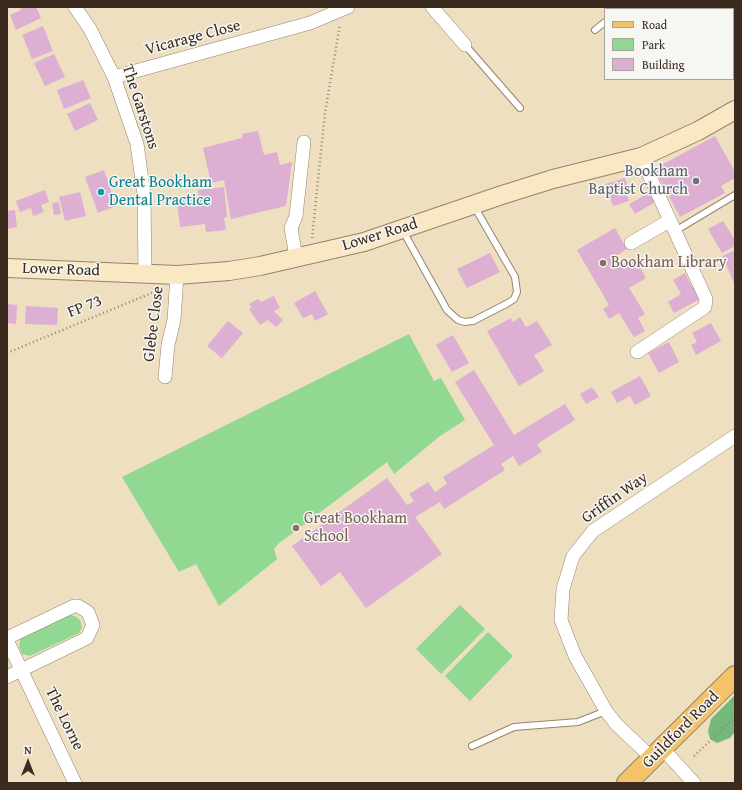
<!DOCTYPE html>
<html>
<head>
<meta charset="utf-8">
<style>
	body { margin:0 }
	#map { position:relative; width:742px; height:790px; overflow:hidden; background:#eddfbf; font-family:"Gentium Book Plus",serif }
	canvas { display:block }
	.frame { position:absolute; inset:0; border:8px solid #3b2a1e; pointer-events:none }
	.legend { position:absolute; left:604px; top:8px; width:130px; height:72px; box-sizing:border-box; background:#f6f6f2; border:1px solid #aba49d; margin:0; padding:5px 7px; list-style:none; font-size:12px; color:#3b2a1e }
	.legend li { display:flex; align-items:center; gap:8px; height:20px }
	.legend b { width:20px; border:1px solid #aba49d }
	.north { position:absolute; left:8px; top:742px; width:40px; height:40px; -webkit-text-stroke:3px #f6f6f2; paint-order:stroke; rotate:0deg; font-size:11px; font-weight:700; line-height:16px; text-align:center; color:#3b2a1e }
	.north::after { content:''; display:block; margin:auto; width:14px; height:18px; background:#3b2a1e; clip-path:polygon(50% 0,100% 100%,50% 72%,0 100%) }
</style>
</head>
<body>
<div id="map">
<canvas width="742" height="790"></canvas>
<div class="frame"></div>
<ul class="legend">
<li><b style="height:5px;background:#f3c26a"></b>Road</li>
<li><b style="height:11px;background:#91d892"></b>Park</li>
<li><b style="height:11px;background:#dcafd3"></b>Building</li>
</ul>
<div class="north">N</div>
</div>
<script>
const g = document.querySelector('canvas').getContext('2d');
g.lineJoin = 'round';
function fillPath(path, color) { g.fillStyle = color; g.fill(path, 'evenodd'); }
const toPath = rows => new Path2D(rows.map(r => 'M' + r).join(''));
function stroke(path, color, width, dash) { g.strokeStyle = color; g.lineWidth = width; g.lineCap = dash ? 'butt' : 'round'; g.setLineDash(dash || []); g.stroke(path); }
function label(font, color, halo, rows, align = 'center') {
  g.font = font + ' "Gentium Book Plus",serif'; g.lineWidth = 3; g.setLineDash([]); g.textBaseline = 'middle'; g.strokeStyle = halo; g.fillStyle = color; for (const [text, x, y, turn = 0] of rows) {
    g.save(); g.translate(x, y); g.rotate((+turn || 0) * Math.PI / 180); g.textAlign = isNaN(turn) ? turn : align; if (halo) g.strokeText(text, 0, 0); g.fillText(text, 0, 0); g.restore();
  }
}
const green = toPath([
	[409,334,434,381,441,378,465,420,440,436,394,474,387,462,278,544,274,549,277,559,219,606,196,564,179,572,122,477],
	[460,605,485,629,441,674,416,649],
	[69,615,75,616,80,620,82,627,79,633,30,656,22,654,19,646,21,637],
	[488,632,513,656,470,701,445,676]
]);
const forest = toPath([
	[735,695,735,732,730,738,717,743,710,739,708,731,711,719]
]);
const building = toPath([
	[20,7,36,7,41,18,16,30,10,15,21,10],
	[661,7,686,7,684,9,659,9],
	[705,7,735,7,735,29,733,31,733,9,703,9],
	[43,26,53,51,32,59,22,35],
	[54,54,65,77,45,86,34,63],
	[83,80,91,98,64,109,57,90],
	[90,103,98,120,75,131,67,114],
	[258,131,264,155,277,152,280,165,292,162,286,206,231,219,224,180,211,183,203,148,242,138,242,134],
	[715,136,735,172,735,178,721,186,725,193,680,217,654,169],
	[104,170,116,206,98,213,85,177],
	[625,178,629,188,625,190,629,201,613,206,605,184],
	[224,187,227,217,224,218,226,230,206,232,205,224,180,227,177,199,199,197,198,190],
	[45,190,49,202,41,205,44,212,33,216,31,208,20,212,16,201],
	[80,192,86,216,65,221,59,197],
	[649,193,655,202,635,214,629,204],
	[59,202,61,214,54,215,52,203],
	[15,210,17,227,7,229,7,211],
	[723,221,735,240,735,246,722,253,708,229],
	[615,228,627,249,616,256,621,265,634,257,646,278,629,288,645,314,638,318,645,331,634,337,619,313,609,319,603,309,609,305,577,250],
	[735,250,735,285,722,256],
	[490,253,500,272,467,288,457,269],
	[685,273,692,287,697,284,704,297,674,313,668,302,681,294,673,280],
	[315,291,328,314,315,321,312,314,303,318,294,303],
	[274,296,280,308,274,311,283,320,276,327,268,320,260,325,249,309,252,308,249,304,258,299,261,302],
	[7,304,17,305,16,324,7,323],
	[26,306,58,308,57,325,25,324],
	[520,317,526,327,537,321,552,345,534,355,544,371,519,386,487,331,511,318,513,322],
	[228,321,243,333,222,358,207,346],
	[711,323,721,341,696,355,691,345,697,342,692,333],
	[453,335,469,363,452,372,436,345],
	[669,342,679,362,659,373,648,353],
	[474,370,514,435,565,404,575,420,537,444,542,452,519,466,513,456,501,464,505,470,444,509,440,502,415,517,442,554,366,608,340,572,321,586,292,546,387,478,407,505,414,501,409,494,428,482,435,492,447,484,443,477,494,445,455,382],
	[640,376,651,396,635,405,630,396,617,403,611,392],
	[592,387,599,397,586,404,580,394]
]);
const path = toPath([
	[312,238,325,113,340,24],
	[7,353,154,292],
	[694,756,735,717]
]);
const lane = toPath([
	[621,9,622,7],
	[595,30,605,22],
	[465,45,520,108],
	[403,231,447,310,458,320,465,322,473,321,508,303,514,299,517,292,515,277,474,206],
	[675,231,735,195],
	[472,746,514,727,578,722,606,711]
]);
const street = toPath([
	[75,7,90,29,114,77,137,144,144,195,145,274],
	[432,7,465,45],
	[114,77,310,23,348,7],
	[631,243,669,221],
	[296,257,291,228,296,216,304,142],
	[637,352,705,307,706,299,641,157],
	[165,377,168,345,174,320,177,275],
	[7,638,74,606,78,606,88,612,93,625,87,638,7,677],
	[7,640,75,783],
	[662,748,694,783],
	[652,758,616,724,606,711,575,656,561,620,563,589,573,556,593,531,735,436]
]);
const secondary = toPath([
	[7,268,177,275,229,271,260,266,364,242,502,195,553,179,641,157,698,131,735,110]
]);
const primary = toPath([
	[627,783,735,676]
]);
const markers = [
	[696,181,4,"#6b7280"],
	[101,192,4,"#0f9aa8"],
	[603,263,4,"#8d6e63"],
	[296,528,4,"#8d6e63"]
];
const streetNames = [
	["Vicarage Close",193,38,-15],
	["The Garstons",140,107,72],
	["Lower Road",380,235,-17],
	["Lower Road",61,270,2],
	["FP 73",85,307,-22],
	["Glebe Close",154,324,-83],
	["Griffin Way",615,498,-35],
	["The Lorne",64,719,64],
	["Guildford Road",681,730,-45]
];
const worshipNames = [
	["Bookham",688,172],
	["Baptist Church",688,190]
];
const cultureNames = [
	["Great Bookham",109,183],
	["Dental Practice",109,201]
];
const educationNames = [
	["Bookham Library",611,263],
	["Great Bookham",304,519],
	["School",304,537]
];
fillPath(green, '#91d892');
fillPath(forest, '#74b87c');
fillPath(building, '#dcafd3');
stroke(lane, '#94846e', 8);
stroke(street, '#94846e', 14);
stroke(secondary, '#94846e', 20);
stroke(primary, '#94846e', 22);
stroke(path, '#94846e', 2.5, [1, 3]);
stroke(lane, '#fff', 6);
stroke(street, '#fff', 13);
stroke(secondary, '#fae7c3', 18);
stroke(primary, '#f3c26a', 20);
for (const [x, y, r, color] of markers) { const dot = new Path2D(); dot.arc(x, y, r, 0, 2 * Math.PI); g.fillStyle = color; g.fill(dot); stroke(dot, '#f6f6f2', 1.5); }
label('16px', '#3b2a1e', '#f6f6f2', streetNames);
label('16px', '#5b616d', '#f6f6f2', worshipNames, 'right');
label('16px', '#0d838f', '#f6f6f2', cultureNames, 'left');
label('16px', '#785e54', '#f6f6f2', educationNames, 'left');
</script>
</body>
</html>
